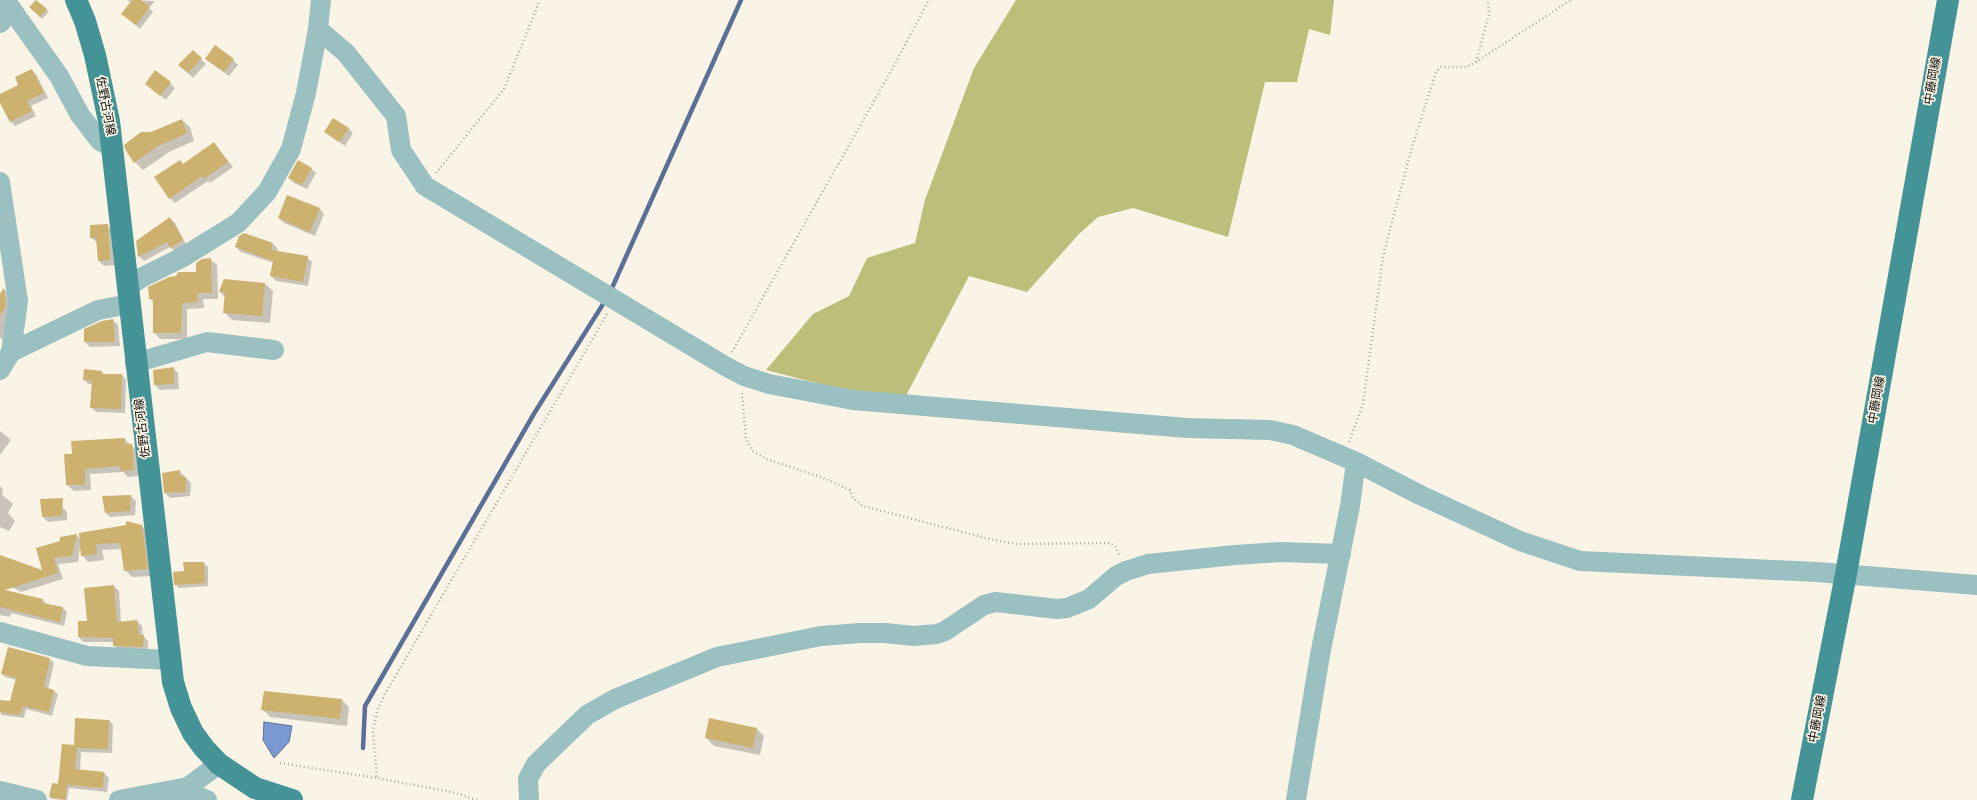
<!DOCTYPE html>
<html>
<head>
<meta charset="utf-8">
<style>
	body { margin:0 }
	canvas { display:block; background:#faf4e6 }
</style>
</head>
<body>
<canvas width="1977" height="800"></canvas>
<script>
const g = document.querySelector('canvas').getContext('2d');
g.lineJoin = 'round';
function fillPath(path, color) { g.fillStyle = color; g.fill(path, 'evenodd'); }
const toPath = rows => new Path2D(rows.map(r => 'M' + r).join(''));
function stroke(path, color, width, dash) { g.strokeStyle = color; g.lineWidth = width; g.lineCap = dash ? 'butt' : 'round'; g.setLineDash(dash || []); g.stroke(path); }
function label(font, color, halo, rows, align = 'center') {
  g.font = font + ' "DM Sans","Noto Sans JP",sans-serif'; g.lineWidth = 3.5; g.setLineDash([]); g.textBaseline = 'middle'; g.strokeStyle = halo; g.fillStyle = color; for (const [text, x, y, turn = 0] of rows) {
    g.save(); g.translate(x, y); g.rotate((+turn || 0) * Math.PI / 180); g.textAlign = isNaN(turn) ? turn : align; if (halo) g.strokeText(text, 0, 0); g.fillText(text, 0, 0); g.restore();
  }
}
const forest = toPath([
	[1016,0,1334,0,1330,35,1309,29,1297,82,1265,82,1228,237,1133,208,1098,217,1079,234,1027,292,969,276,901,405,766,370,813,314,849,296,867,258,915,243,925,200,974,68]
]);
const water = toPath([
	[264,722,292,726,289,742,274,758,263,740,264,722]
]);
const shadow = toPath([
	[127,0,155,1,149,8,153,12,140,29,127,18,131,3],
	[37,1,49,12,42,19,31,7],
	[193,51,206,64,193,78,180,65],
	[206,59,233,60,238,65,229,76],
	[31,70,36,74,48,98,31,106,36,116,15,126,10,121,0,101,0,95,20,85],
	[170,83,175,88,166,100,151,88],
	[182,120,190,127,194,141,169,152,143,170,135,162],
	[348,128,353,133,345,146,325,132],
	[214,143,233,167,210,183,208,181,175,203,170,198,184,165],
	[311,168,316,173,307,189,294,183,289,178],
	[320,209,324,214,315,236,284,223,279,218],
	[170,219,175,223,187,246,176,252,170,247,144,261,139,256,137,241],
	[107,225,112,230,115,265,104,266,99,261,98,243,91,238],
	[273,244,278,249,277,252,307,257,312,262,308,286,276,281,271,276,274,263,241,252,236,247],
	[210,259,217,265,218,299,203,299,204,308,187,309,187,339,160,339,154,332,154,303,150,299,197,273],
	[224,280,265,284,273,291,270,323,232,320,224,312,225,297,220,292],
	[4,289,9,294,5,341,0,338,0,296],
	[113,320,118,325,120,346,90,347,85,342],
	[173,368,178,373,179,389,160,390,155,385],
	[102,372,105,375,122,375,126,380,125,413,96,412,91,407,92,384,88,384,84,379],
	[0,431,11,440,0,455],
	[124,439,138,451,139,476,128,477,123,472,90,474,91,490,74,491,67,485,73,455],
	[180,472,191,483,190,496,170,498,165,493],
	[0,486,3,489,2,495,13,504,8,513,15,521,9,531,0,527],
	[131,496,136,501,135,515,110,517,105,512],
	[41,499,62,507,67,512,67,520,48,522,43,517],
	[142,526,149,533,154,576,132,577,125,570,122,549,102,550,104,560,88,562,82,555,80,547,78,562,58,564,63,579,21,592,0,580,0,556,44,571,61,542,76,535,80,539],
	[204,563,208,567,208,586,179,588,175,584,185,572],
	[114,586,119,591,121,622,137,621,142,626,143,636,148,641,148,652,119,650,114,645,114,642,83,642,79,637],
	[0,589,43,600,47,604,62,607,67,612,64,626,11,613,10,617,0,615],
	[50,659,54,663,48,689,54,691,58,694,52,716,26,709,24,718,1,715,0,701,11,703,17,680,5,677,1,673],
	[342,700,349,707,347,726,270,717,262,709],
	[109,720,113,725,112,753,81,752,80,771,104,773,109,778,107,792,69,788,67,800,52,799,50,797,61,785,75,746],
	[756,728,764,736,760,755,714,746,706,738]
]);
const stream = toPath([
	[612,288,741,0],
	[363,748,365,706,535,412,605,301]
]);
const building = toPath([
	[36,0,47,9,40,17,29,7],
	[132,0,141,0,150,7,136,25,121,14],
	[215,45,234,59,224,72,205,59],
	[193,50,202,58,188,73,178,65],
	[32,69,44,93,27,101,32,111,10,122,0,103,0,94,18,85,15,77],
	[155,70,171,82,160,96,145,84],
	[333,118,349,128,339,142,324,132],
	[182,119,187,133,156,147,134,163,125,149,124,145,141,132,151,132],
	[214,142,228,162,204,179,202,176,169,199,154,177,180,160,183,164],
	[298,160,312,168,302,185,288,178],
	[287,195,320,208,310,232,278,218],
	[170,217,183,240,170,248,167,242,138,257,136,241],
	[108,224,110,260,98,261,96,238,90,238,90,225],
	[244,233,273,243,271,250,308,256,303,282,270,276,273,261,235,247,239,236],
	[211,258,212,293,197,293,198,302,182,303,181,333,153,333,153,299,149,299,148,287,169,277,176,276,178,272,196,272,196,263,202,259],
	[224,279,265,283,262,316,223,313,225,292,219,292],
	[4,288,6,307,0,315,0,294],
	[113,319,115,342,84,342,84,329,102,321],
	[174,367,174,384,154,385,153,370],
	[84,369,102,371,102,374,122,374,121,409,90,408,92,381,83,380],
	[125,438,125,444,132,444,134,470,121,471,120,466,85,469,85,485,66,485,64,454,72,454,71,441],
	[180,470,180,476,186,477,186,492,164,493,162,473],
	[131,495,130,511,105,513,102,496],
	[63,498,62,516,42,517,40,499],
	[126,521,142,525,148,569,124,571,120,543,96,544,97,554,81,556,79,533,126,525],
	[77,534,72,556,54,558,58,573,5,590,43,599,42,603,63,607,60,622,0,607,0,555,42,570,36,548,60,541,60,537],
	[183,562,204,562,205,583,174,585,173,572,184,571],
	[114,585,117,622,137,620,139,635,144,635,143,647,113,646,113,638,78,637,78,621,87,621,84,588],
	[8,647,50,658,44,687,54,690,49,712,23,706,20,715,0,712,0,700,10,701,16,678,1,674],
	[264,691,342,699,340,719,261,710],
	[75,718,109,720,108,749,77,748,75,769,104,772,103,788,58,784,62,744,74,745],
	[709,718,757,728,753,748,705,738],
	[52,783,67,785,65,800,49,797]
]);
const path = toPath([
	[1476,62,1489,14,1488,0],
	[436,173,504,89,540,0],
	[732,352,891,71,929,0],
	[742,393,746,439,753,451,766,459,821,477,850,490,853,498,863,506,989,539,1016,544,1108,543,1115,546,1120,555],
	[1349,442,1363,404,1383,256,1412,147,1436,72,1441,67,1466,67,1476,62,1571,0],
	[280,763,377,778],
	[477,800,452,792,377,778,373,731,377,711,385,694,607,314]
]);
const minor = toPath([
	[5,0,59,76,80,115,100,141,112,147],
	[0,23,12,9],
	[318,29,346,53,396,116,401,150,425,186,725,366,744,376,769,384,853,400,1187,428,1270,430,1293,435,1356,462,1420,495,1520,541,1580,561,1817,572,1977,585],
	[0,182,18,301,11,352,0,370],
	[127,287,141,278,183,257,238,223,267,192,291,149,306,93,318,29,321,0],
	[11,352,98,310,129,304],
	[135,363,207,342,274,350],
	[0,632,87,656,170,660],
	[188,787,193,795,207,800],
	[0,791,37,800],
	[177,795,219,764],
	[119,800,188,787],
	[529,800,528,779,536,764,587,715,615,699,717,657,821,636,860,633,885,633,914,636,937,634,945,631,984,605,996,602,1057,609,1067,608,1089,599,1116,576,1126,571,1148,564,1235,555,1280,552,1341,554],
	[1296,800,1320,655,1350,506,1356,462]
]);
const major = toPath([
	[76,0,85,21,95,55,109,121,173,682,181,708,193,733,204,748,219,764,255,788,292,800],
	[1802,800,1846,574,1948,0]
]);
const streetNames = [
	["中藤岡線",1933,81,-80],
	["佐野古河線",105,106,79],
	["中藤岡線",1877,400,-80],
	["佐野古河線",143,428,-97],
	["中藤岡線",1818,719,-79]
];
fillPath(forest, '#bcbe79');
fillPath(water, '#7b9ad3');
stroke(water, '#5b7096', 1);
fillPath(shadow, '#0003');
stroke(stream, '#5b7096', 4.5);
fillPath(building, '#cdb16f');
stroke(path, '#aca89d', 2.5, [1, 3]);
stroke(minor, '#9ac0c2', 20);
stroke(major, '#439397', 22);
label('12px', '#100e09', '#faf4e6', streetNames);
</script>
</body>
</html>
